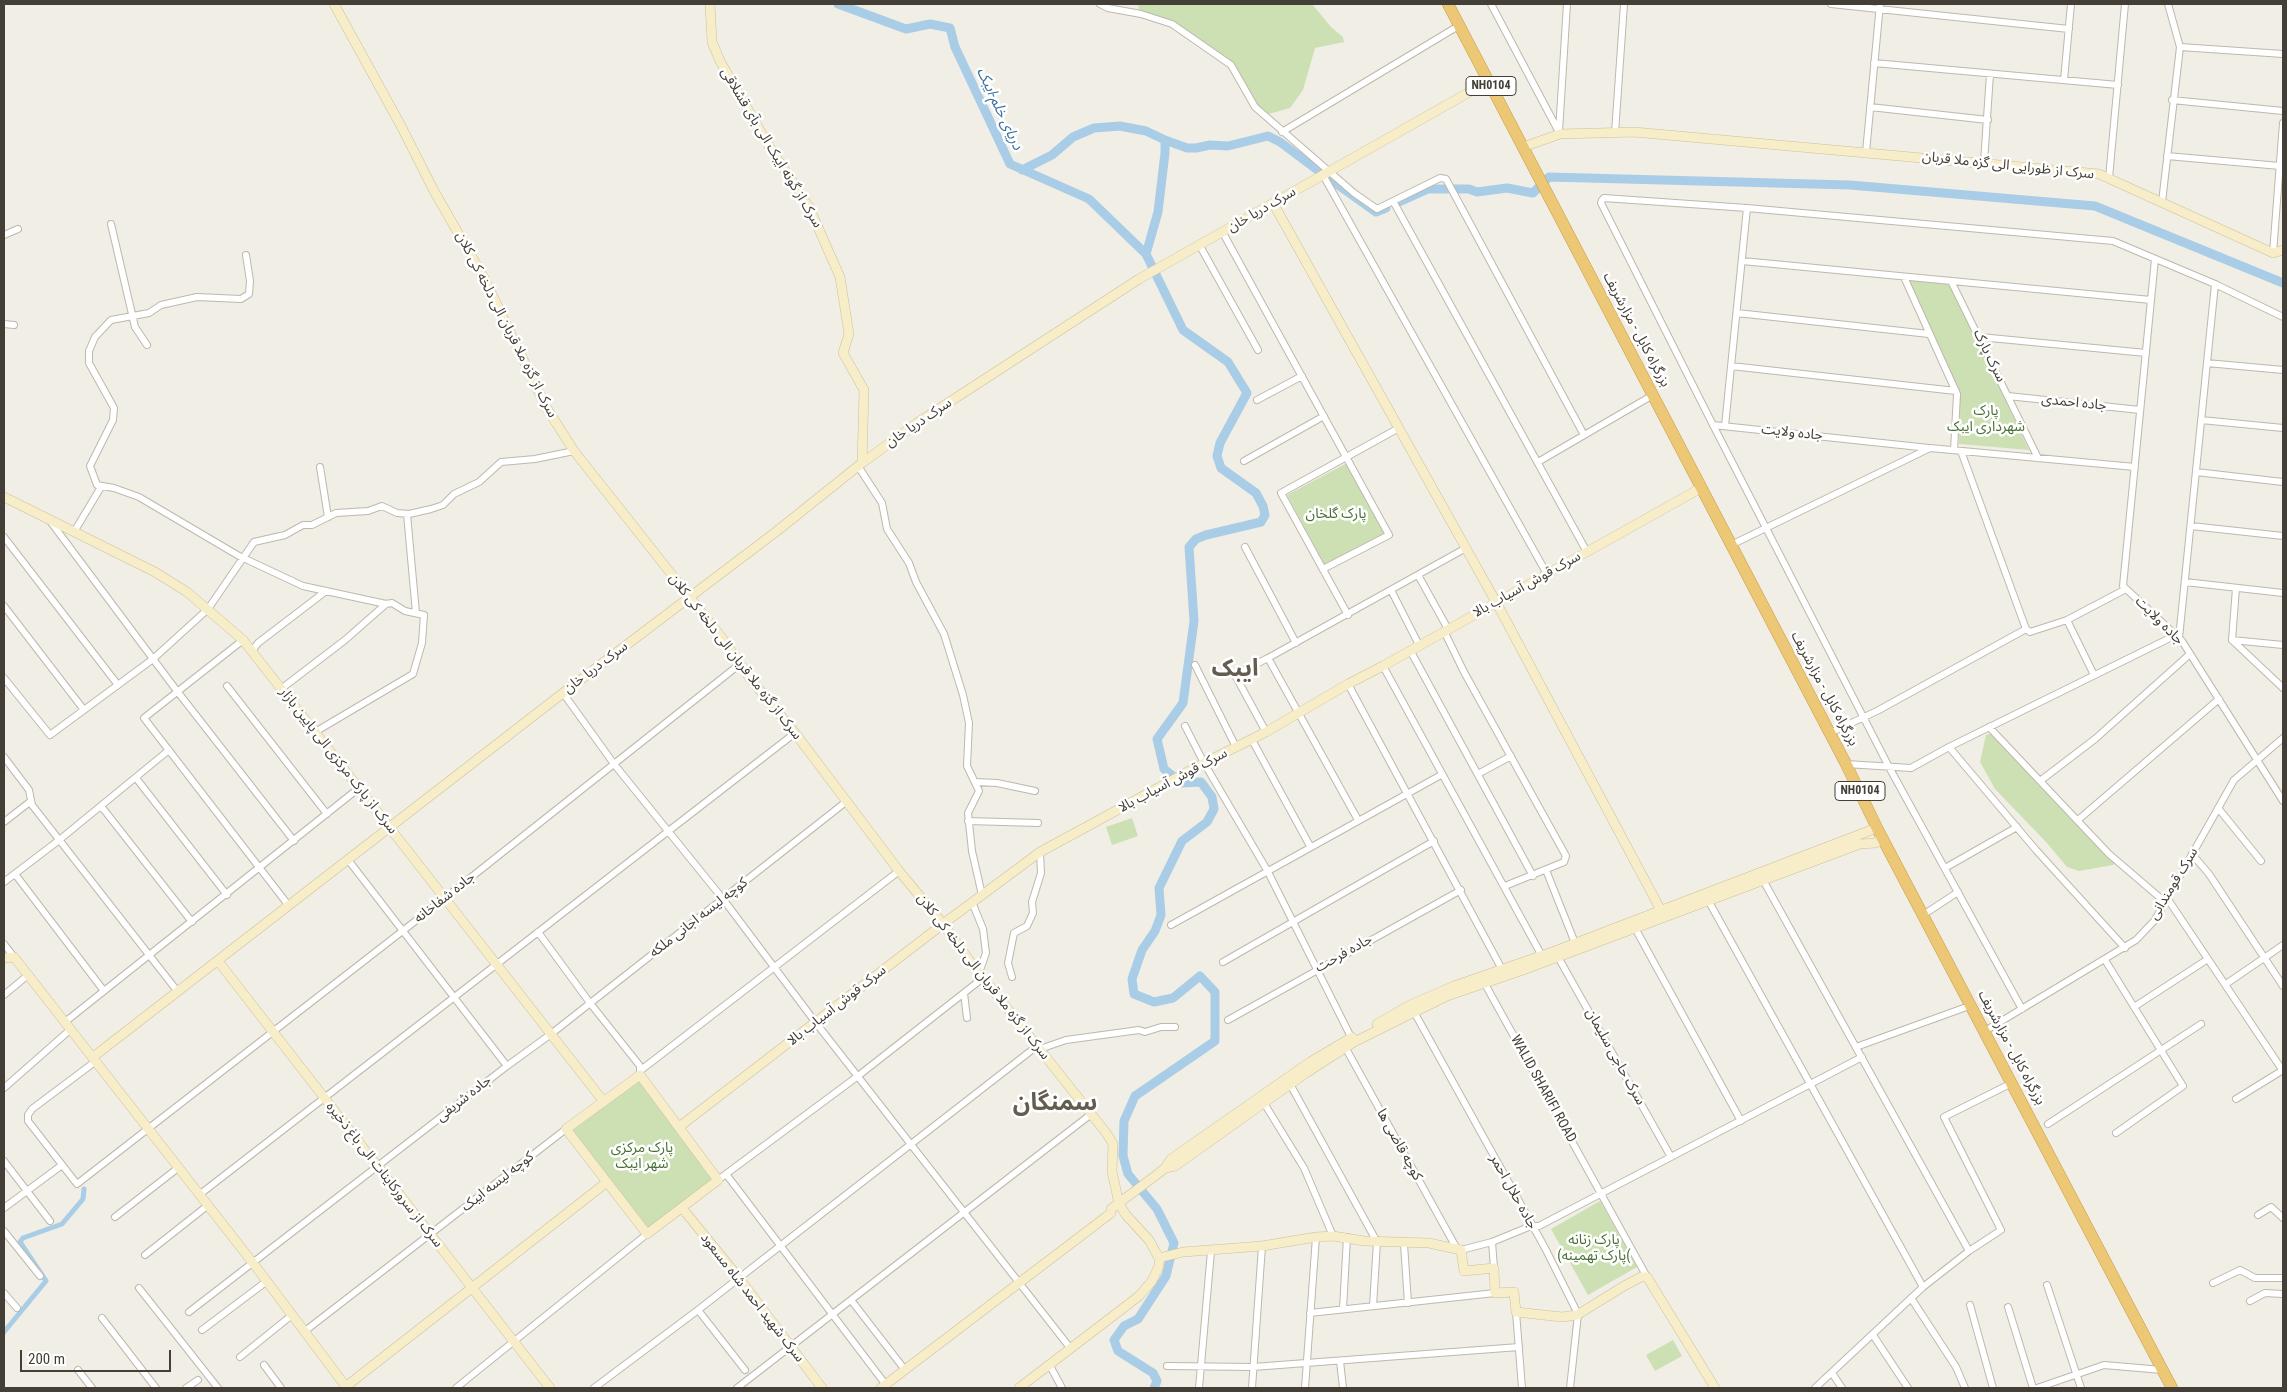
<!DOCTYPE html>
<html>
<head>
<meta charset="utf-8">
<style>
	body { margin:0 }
	#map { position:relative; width:2287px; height:1392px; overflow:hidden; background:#f1eee6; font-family:"Roboto Condensed",sans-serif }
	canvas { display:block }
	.frame { position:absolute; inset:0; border:5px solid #433e36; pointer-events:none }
	.scale { position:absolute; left:20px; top:1350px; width:151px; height:22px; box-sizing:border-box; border:2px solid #433e36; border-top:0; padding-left:6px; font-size:15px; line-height:18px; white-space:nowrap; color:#433e36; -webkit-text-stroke:4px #fff; paint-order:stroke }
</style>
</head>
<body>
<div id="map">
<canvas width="2287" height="1392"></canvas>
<div class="frame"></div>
<div class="scale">200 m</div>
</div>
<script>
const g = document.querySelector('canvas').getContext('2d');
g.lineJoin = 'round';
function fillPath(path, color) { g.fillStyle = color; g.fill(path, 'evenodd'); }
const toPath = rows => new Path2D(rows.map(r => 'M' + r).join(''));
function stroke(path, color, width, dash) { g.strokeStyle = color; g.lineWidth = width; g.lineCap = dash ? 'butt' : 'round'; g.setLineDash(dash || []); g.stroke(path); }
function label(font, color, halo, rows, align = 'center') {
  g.font = font + ' "Roboto Condensed","Noto Sans Arabic",sans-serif'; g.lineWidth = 5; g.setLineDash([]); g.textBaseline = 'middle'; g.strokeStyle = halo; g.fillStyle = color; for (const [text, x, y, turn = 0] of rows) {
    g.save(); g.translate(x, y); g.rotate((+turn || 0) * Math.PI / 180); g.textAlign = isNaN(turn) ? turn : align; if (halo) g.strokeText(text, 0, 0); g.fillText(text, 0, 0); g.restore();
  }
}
const green = toPath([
	[1138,4,1312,4,1331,27,1343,37,1344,42,1315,48,1303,90,1290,108,1269,114,1257,106,1233,66,1172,22,1139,10],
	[1908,280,1949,282,2029,450,1959,444,1960,395],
	[1347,463,1385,533,1325,565,1287,495],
	[1993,733,2118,862,2113,865,2079,871,2067,867,2047,843,1995,789,1980,762,1986,735],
	[1132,818,1138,836,1112,845,1106,827],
	[638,1080,714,1180,647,1231,570,1132],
	[1600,1201,1637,1267,1588,1295,1551,1229],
	[1673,1340,1682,1356,1655,1371,1646,1355]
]);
const canal = toPath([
	[4,1332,46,1281,20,1242,23,1238,62,1224,83,1199,84,1189]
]);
const river = toPath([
	[838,4,906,29,930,24,950,28,955,47,1010,164,1089,199,1146,254,1183,330,1228,362,1247,393,1220,443,1217,456,1221,468,1256,493,1263,506,1265,515,1261,522,1206,535,1196,539,1189,547,1194,621,1183,703,1157,739,1164,769,1182,783,1201,782,1212,797,1214,809,1207,822,1182,841,1159,888,1161,915,1155,931,1142,950,1132,979,1134,994,1154,1002,1173,998,1200,976,1215,992,1215,1041,1135,1096,1124,1121,1123,1156,1128,1174,1157,1209,1174,1243,1166,1276,1138,1319,1124,1326,1114,1340,1118,1351,1153,1373,1157,1381,1154,1388],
	[1165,140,1187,148,1196,148,1210,145,1228,146,1268,136,1280,142,1320,172],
	[1022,170,1052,155,1073,137,1094,128,1120,126,1146,131,1165,140,1165,153,1158,212,1146,254],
	[1327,177,1376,212,1386,208],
	[1453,189,1469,189,1477,192,1507,188,1533,193,1549,177,1850,185,2095,206,2283,283],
	[1397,203,1428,189,1447,189]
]);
const street = toPath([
	[1100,4,1108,8,1141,14,1172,24,1231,65,1255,107,1354,193,1377,209,1440,178,1446,179,1584,435],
	[1491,4,1560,134],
	[1831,4,2069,29],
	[2168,4,2180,47,2283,54],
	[1874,63,2118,85],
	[2064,80,2071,4],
	[2172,100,2283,111],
	[1870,107,1988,120],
	[1559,131,1567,4],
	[1282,132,1460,25],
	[1615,133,1624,4],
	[1866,152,1880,4],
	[2167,156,2280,166],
	[1984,162,1990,74],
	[1323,175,1547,574],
	[2109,178,2125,4],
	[1393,201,1587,552],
	[2162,202,2180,47],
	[111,224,135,327,147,345],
	[1223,233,1389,535,1323,569],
	[4,235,18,229],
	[1200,246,1258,350],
	[2273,253,2283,123],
	[246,255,250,281,249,294,241,299,197,297,161,305,149,313,111,320,95,337,89,351,89,363,114,408,113,420,90,466,97,485,114,488,139,497,239,556,303,586,386,604,392,603,405,611,424,615,422,643,413,674,315,732],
	[2155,259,2123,586,2182,641,2283,801],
	[1742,261,2151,300],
	[1904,277,1957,394,1954,450],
	[1951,281,2038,458],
	[1737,313,1929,334],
	[4,324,14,325],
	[1980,337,2146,353],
	[2207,363,2283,370],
	[1731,366,1956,391],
	[2008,396,2140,410],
	[1257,400,1302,376],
	[2201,420,2283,428],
	[1713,425,1929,448],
	[1725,426,1747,208],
	[1244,461,1324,416],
	[1538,462,1653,395],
	[858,466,882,503,887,529,909,563,916,582,944,634,963,695,969,723,967,766,979,791,968,813,972,851,982,895],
	[320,467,328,517],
	[2196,472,2283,482],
	[407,514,416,613],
	[50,521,177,691,294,841],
	[2191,526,2283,536],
	[74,532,101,487],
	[4,537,118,685],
	[1731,545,1930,448,2135,467],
	[1245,547,1296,643],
	[1418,575,1448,629],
	[2185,582,2283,593],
	[2236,588,2232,640,2283,688],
	[1391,590,1419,645],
	[4,606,84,710],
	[1348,615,1281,493,1399,428],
	[2067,620,2094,675],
	[2026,629,2030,632,2067,620,2126,589],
	[1444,631,1464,672,1566,856,1564,862,1505,886],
	[2179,638,2215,284],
	[243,640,144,718,289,906],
	[2232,640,2283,645],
	[1410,650,1533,876],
	[252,651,258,643,326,591],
	[1268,658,1466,548],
	[1195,665,1236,747],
	[1383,666,1542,956],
	[4,678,50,735,153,659,208,609,254,542,285,535,303,525,312,525,336,513,368,511,382,506,397,513,409,514,431,509,443,505,454,494,479,482,501,462,535,459,574,451],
	[1348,684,1504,973],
	[227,686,327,814],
	[281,689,345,640,386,604],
	[563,693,614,764,723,899,816,1023,1071,1349],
	[1185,726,1204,763,1267,870,1353,1041],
	[1989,727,2109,854,2165,902],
	[1266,732,1235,675,1268,658,1358,820],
	[1830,733,1877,711,2026,629,1961,451],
	[1252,740,1310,846],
	[1949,747,2036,850,2125,948],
	[4,757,29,790,32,805,178,992],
	[1846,764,1911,768,1949,747,2176,635],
	[1478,774,1511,756],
	[136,778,227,895],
	[2040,781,2095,739,2190,654],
	[976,782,997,783,1035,791],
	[101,806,192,922],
	[2218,808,2261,861],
	[2078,820,2219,699],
	[968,821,1038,823],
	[4,822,31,801],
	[2192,854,2209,874,2283,986],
	[349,861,507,1066],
	[1945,868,2017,827],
	[1546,870,1575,943],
	[15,874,104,991],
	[1763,880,1969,1251],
	[4,882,58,841,169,750],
	[2167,898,2283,1071],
	[1708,900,1923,1287],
	[972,902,983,929,986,953,979,973],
	[1923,915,1958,892],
	[1171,925,1441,775],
	[1635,928,1741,1121],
	[538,932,590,1003,640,1066,640,1073],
	[4,944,14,957],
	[1558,957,1671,1157],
	[2105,960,2183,1086,2116,1133],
	[1223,962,1434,841],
	[1012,977,1008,963,1014,933,1027,926,1033,913,1032,902,1041,873,1040,852],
	[1485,984,1647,1277],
	[2226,984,2283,945],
	[964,993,967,1018],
	[4,995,28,975],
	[2134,1007,2208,959],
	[2022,1009,1889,767,1713,425,1601,203,1602,200,1604,198,1747,208,2113,241,2215,284,2283,317],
	[1413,1010,1545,1248,1578,1314,1570,1388],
	[1228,1020,1461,890],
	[65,1022,359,788],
	[1985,1031,2136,940,2155,920,2234,780,2283,738],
	[1344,1045,1457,1249],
	[1856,1047,1972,1005],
	[1040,1049,1066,1040,1139,1030,1145,1032,1161,1027,1175,1027],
	[96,1061,32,1109,28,1115,28,1121,77,1184,445,898,740,664],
	[641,1070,899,871],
	[1290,1084,1377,1242,1373,1306],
	[4,1088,71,1029],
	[2236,1099,2283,1070],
	[1264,1103,1304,1168,1333,1236],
	[2048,1124,2201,1024],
	[4,1161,50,1221],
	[726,1174,883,1381],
	[718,1180,858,1076,983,978],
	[199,1195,795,733],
	[4,1208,62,1165],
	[2258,1215,2271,1207,2283,1218],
	[115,1217,178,1168],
	[4,1231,40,1276],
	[1492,1242,1494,1268],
	[1404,1244,1408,1303],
	[1461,1250,1492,1242,1531,1226,1539,1226,1862,1057],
	[145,1255,207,1206],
	[2213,1283,2240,1270,2255,1278,2283,1278],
	[2047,1285,2081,1388],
	[139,1288,218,1388],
	[4,1293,17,1308],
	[1911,1298,1956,1367,1965,1388],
	[851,1300,902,1366],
	[2250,1301,2265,1293,2283,1294],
	[1970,1305,1993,1388],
	[2008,1307,2033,1388],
	[1343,1309,1347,1237],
	[698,1310,745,1370],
	[189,1312,507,1066,551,1034,847,801],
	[1516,1312,1522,1388],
	[1310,1313,1495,1293],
	[102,1318,156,1388],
	[202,1330,267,1281],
	[305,1331,566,1129],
	[1873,1335,1908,1388],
	[240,1357,292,1315],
	[1340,1361,1343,1388],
	[1049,1364,1062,1388],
	[264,1365,281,1388],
	[1167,1366,1253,1367,1519,1347],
	[78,1370,92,1388],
	[1832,1373,1842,1388],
	[186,1388,198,1380],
	[456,1388,647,1234],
	[594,1388,698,1310,1037,1046],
	[737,1388,1090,1115],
	[1199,1388,1211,1251],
	[1252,1388,1262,1246],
	[1305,1388,1316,1237],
	[1815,1388,1923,1287,1969,1251,2001,1230,1944,1117,2012,1083],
	[2037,1388,2104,1365,2162,1370]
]);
const secondary = toPath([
	[334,4,400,124,434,191,484,278,546,407,574,451,722,638,749,677,795,733,899,871,943,924,972,964,1107,1134,1113,1144,1112,1171,1119,1204,1126,1215,1149,1240,1159,1258],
	[710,4,712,42,720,61,769,146,809,207,840,277,849,334,843,353,864,390,862,463],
	[1523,147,1560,134,1634,132,2099,174,2273,253,2283,250],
	[1273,203,1496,602,1664,916],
	[4,497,155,572,187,592,243,640,604,1102],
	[4,958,14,957,253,1263,347,1388],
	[218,961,550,1388],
	[1377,1024,1410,1005,1454,986,1555,951,1874,829,1878,830],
	[93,1057,563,693,777,531,862,463,917,423,1139,279,1489,81],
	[640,1075,718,1180,647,1234,566,1129,640,1075],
	[679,1127,943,924,1040,852,1204,763,1266,732,1348,684,1383,666,1701,488],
	[1165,1168,1171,1159,1310,1062,1352,1037],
	[682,1208,739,1278,822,1388],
	[1159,1258,1183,1252,1262,1246,1316,1237,1333,1236,1364,1241,1429,1243,1461,1250,1464,1271,1494,1268,1495,1293,1514,1292,1516,1312,1562,1317,1577,1315,1624,1286,1641,1277,1647,1277,1715,1388],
	[344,1388,607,1182],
	[881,1388,1111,1213,1111,1209,1155,1176,1165,1168,1175,1166,1306,1073,1354,1042,1447,996,1523,970,1860,844,1876,843,1881,837],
	[1019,1388,1139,1296,1152,1281,1159,1266,1159,1258]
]);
const highway = toPath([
	[1448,4,1846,764,1878,830,2172,1388]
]);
const shields = [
	[1491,86,50],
	[1860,791,50]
];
const shieldNames = [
	["NH0104",1491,86],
	["NH0104",1860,791]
];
const streetNames = [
	["سرک از گونه ایبک الی بآی قشلاقی",771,148,59],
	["سرک از ظورایی الی گزه ملا قربان",2008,166,6],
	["سرک دریا خان",1262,210,-30],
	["سرک از گزه ملا قربان الی دلخه کی کلان",506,325,63],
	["بزرگراه کابل - مزارشریف",1636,330,62],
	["سرک پارک",1989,356,64],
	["جاده احمدی",2074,403,6],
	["سرک دریا خان",919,423,-34],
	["جاده ولایت",1792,433,6],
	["سرک قوش آسیاب بالا",1527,585,-29],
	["جاده ولایت",2159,621,45],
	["سرک از گزه ملا قربان الی دلخه کی کلان",735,657,52],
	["سرک دریا خان",596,668,-37],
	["بزرگراه کابل - مزارشریف",1824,689,62],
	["سرک از پارک مرکزی الی پایین بازار",338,761,52],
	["سرک قوش آسیاب بالا",1173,781,-28],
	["سرک قومندانی",2174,884,-59],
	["جاده شفاخانه",445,898,-38],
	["کوچه لیسه اجانی ملکه",699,918,-38],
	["جاده فرحت",1344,954,-29],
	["سرک از گزه ملا قربان الی دلخه کی کلان",983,977,52],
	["سرک قوش آسیاب بالا",837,1006,-38],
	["بزرگراه کابل - مزارشریف",2011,1048,62],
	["سرک حاجی سلیمان",1615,1057,61],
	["WALID SHARIFI ROAD",1543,1089,61],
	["جاده شریفی",464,1099,-38],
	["کوچه قاضی ها",1399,1145,61],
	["سرک از سرورکاینات الی باغ ذخیره",384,1175,52],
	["کوچه لیسه ایبک",498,1182,-38],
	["جاده حلال احمر",1513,1192,61],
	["سرک شهید احمد شاه مسعود",752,1298,52]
];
const parkNames = [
	["پارک",1986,411],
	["شهرداری ایبک",1986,427],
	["پارک گلخان",1336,514],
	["پارک مرکزی",642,1148],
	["شهر ایبک",642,1164],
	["پارک زنانه",1594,1240],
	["(پارک تهمینه(",1594,1256]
];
const waterNames = [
	["دریای خلم-ایبک",999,109,65]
];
const townNames = [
	["ایبک",1235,670],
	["سمنگان",1055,1104]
];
fillPath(green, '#cce0b4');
stroke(canal, '#a9cde7', 5);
stroke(river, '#a9cde7', 9);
stroke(street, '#beb8ad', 8);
stroke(secondary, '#cbc09b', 10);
stroke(highway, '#ca9c47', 12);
stroke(street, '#fff', 6);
stroke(secondary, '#f8edc9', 9);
stroke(highway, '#ecc776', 11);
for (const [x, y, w] of shields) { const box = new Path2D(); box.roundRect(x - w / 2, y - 9.5, w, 19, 4); g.fillStyle = '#fff'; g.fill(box); stroke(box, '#433e36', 1); }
label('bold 12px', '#433e36', null, shieldNames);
label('14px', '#433e36', '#fff', streetNames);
label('14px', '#476d31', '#fff', parkNames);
label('italic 15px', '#3d75a1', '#fff', waterNames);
label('bold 24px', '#645c4f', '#fff', townNames);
</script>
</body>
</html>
